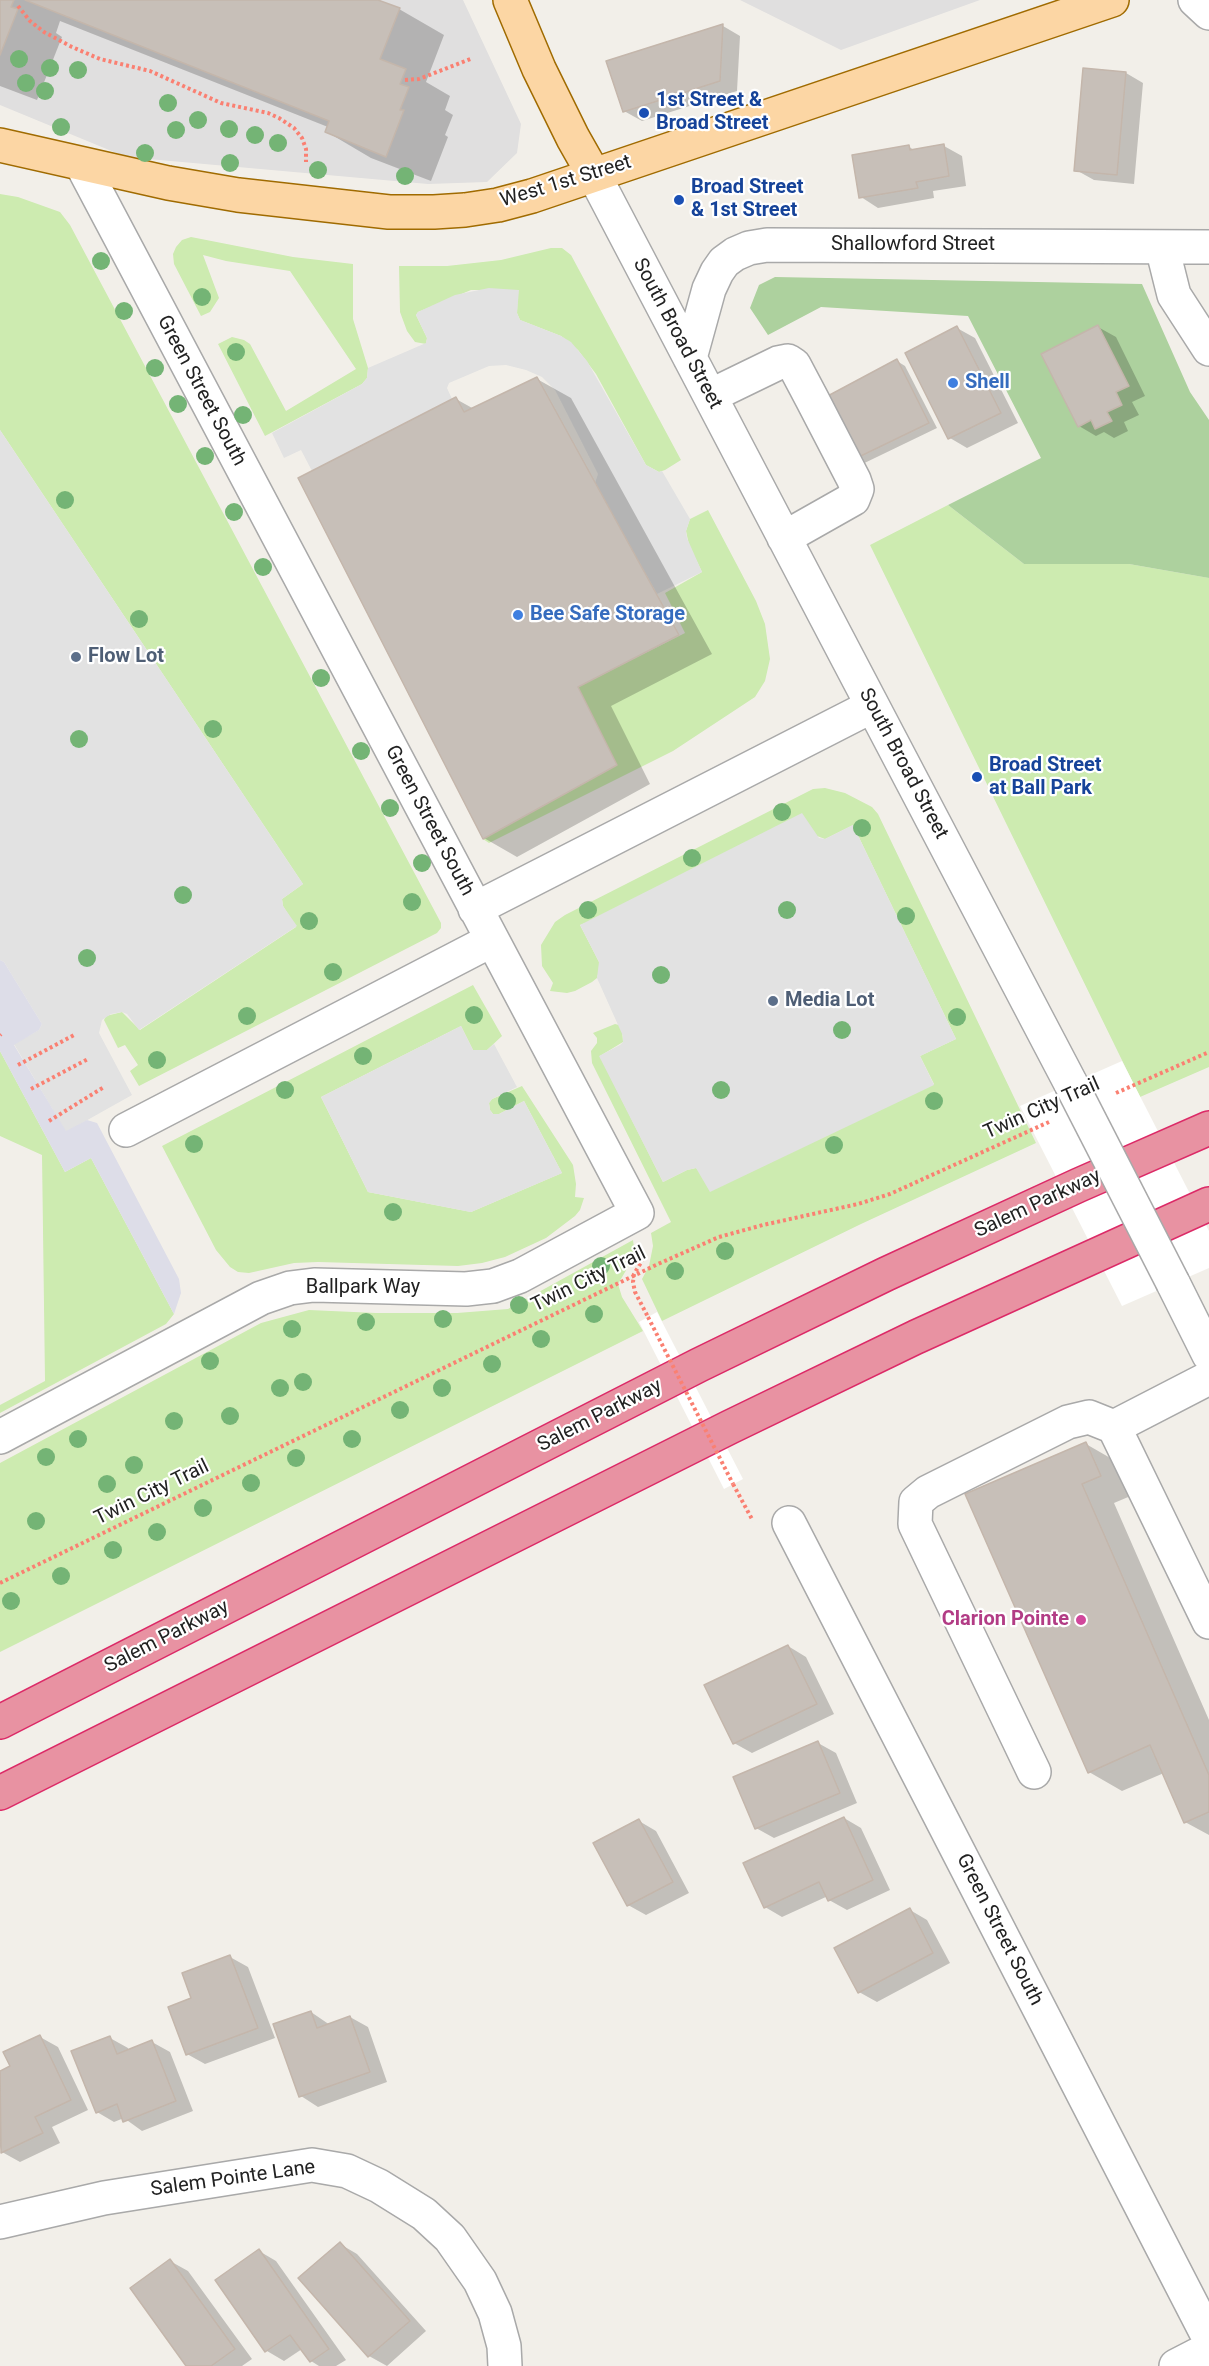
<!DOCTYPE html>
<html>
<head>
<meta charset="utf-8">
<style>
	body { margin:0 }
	canvas { display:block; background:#f2efe9 }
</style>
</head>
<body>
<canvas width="1209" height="2366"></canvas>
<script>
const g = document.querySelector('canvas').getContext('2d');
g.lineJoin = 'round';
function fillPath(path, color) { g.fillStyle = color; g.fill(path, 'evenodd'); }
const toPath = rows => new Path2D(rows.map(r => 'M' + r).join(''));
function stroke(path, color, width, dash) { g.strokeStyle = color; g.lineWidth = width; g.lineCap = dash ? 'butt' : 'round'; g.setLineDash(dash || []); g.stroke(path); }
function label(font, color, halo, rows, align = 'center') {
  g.font = font + ' Roboto,sans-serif'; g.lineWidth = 4.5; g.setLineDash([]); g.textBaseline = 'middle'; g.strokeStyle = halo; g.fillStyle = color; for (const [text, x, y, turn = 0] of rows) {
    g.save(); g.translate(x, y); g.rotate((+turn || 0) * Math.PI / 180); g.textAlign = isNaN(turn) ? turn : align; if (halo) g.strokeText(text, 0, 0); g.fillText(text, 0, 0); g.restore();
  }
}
const residential = toPath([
	[0,0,463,0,521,124,517,153,487,182,428,184,126,157,0,105],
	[740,0,980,0,841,50]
]);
const grass = toPath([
	[0,194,18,197,60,212,70,225,441,923,441,928,437,933,139,1086,130,1071,138,1065,125,1045,118,1048,104,1020,106,1016,122,1012,140,1030,296,927,283,906,282,899,303,884,0,430],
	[191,237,293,257,353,264,353,319,368,368,367,378,362,384,265,436,218,344,232,337,244,340,250,344,286,411,356,369,290,271,226,261,203,255,219,298,210,312,201,316,174,264,173,254,176,247,182,240],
	[551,248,562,248,571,255,681,460,665,470,659,472,646,465,596,374,578,350,561,336,520,320,517,313,518,290,471,290,418,312,416,315,427,338,426,344,415,342,407,331,400,312,399,266,447,266,501,260],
	[948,505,1024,564,1129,564,1209,578,1209,1067,1140,1097,870,545],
	[708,510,756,601,765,624,770,659,765,681,755,697,673,751,489,843,483,839,617,765,578,687,685,633,665,593,702,572,689,545,686,531,690,519],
	[825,788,845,793,872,807,878,814,1036,1143,861,1224,662,1321,642,1279,649,1266,653,1246,651,1233,671,1222,592,1063,591,1051,597,1043,597,1038,593,1033,615,1024,619,1025,622,1030,623,1042,600,1056,663,1182,687,1170,696,1168,699,1171,934,1084,920,1056,956,1039,853,825,825,839,817,836,580,925,599,962,599,971,597,978,592,982,575,991,567,993,550,991,553,983,542,966,541,945,555,922,565,915,813,789],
	[473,985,502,1036,487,1050,473,1050,461,1026,321,1097,368,1192,471,1212,562,1173,524,1101,499,1114,493,1114,490,1110,489,1103,492,1099,522,1086,573,1165,576,1184,575,1197,584,1198,580,1210,575,1216,546,1238,505,1257,482,1263,458,1266,318,1262,294,1263,249,1273,238,1272,230,1267,216,1250,162,1146],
	[0,1051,65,1172,91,1158,174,1314,166,1324,0,1413,0,1405,45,1381,42,1155,0,1136],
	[633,1240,635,1255,618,1284,622,1297,643,1331,0,1652,0,1463,261,1323,309,1310,376,1313,457,1313,508,1309]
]);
const forest = toPath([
	[775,277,1142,284,1190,392,1209,420,1209,578,1129,564,1024,564,948,505,1041,458,968,316,821,307,768,335,750,308,759,285]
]);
const parking = toPath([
	[489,288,519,290,517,313,520,320,561,336,571,342,587,361,646,465,659,472,662,471,690,519,686,531,687,538,702,572,657,594,595,483,598,474,555,390,542,377,526,370,506,365,489,366,449,383,447,388,452,399,312,471,301,450,284,458,272,433,362,384,367,378,368,368,426,343,427,338,416,315,418,312,455,295],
	[0,430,303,884,282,899,283,906,297,926,139,1030,127,1014,122,1012,111,1014,102,1020,99,1033,132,1095,66,1132,14,1044,39,1030,42,1024,4,962,0,960],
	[802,813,819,838,825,839,853,825,956,1039,920,1056,934,1085,710,1192,696,1168,687,1170,663,1182,599,1056,620,1045,623,1042,623,1036,597,978,599,962,580,925],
	[461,1026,473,1050,487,1050,494,1044,517,1087,492,1099,489,1103,490,1110,493,1114,499,1114,524,1101,562,1173,471,1212,368,1192,321,1097]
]);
const plaza = toPath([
	[0,960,4,962,42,1024,39,1030,14,1045,66,1131,87,1120,97,1123,179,1279,181,1293,174,1314,91,1158,65,1172,0,1051]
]);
const pier = toPath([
	[1122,1061,1209,1231,1209,1268,1122,1306,1020,1106],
	[657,1312,743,1479,724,1489,639,1322]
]);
const shadow = toPath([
	[0,0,374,0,399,9,444,35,426,82,450,96,445,110,453,115,445,135,448,137,431,181,371,158,327,132,328,127,60,21,56,33,62,37,37,100,0,86],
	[723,26,740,36,737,91,642,121,624,111],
	[1126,73,1143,83,1134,184,1094,180,1076,170],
	[944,146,962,156,966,186,933,191,934,198,878,208,861,197,909,147,916,151],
	[1098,327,1116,337,1145,396,1132,402,1139,415,1124,422,1128,431,1114,438,1104,432,1096,436,1079,426],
	[957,328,975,338,1018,423,967,448,950,438],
	[897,361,905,366,937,428,850,470],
	[537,379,571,398,712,654,611,706,650,784,517,857,484,838,456,399,474,409],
	[1086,1444,1119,1463,1133,1495,1114,1503,1209,1720,1209,1835,1185,1822,1164,1773,1122,1791,1089,1772,967,1495],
	[788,1646,806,1657,834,1714,752,1753,734,1743],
	[818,1743,836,1753,857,1803,774,1838,756,1828],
	[844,1818,861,1828,890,1890,847,1910,829,1900,828,1896,782,1917,765,1907],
	[639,1821,656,1831,689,1893,646,1915,628,1905],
	[910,1910,927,1920,950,1963,877,2002,859,1992],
	[230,1957,248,1967,275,2038,205,2064,187,2054,193,1999],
	[311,2012,330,2025,350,2017,368,2027,387,2082,318,2107,301,2096],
	[40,2037,58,2047,88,2110,52,2127,60,2143,20,2162,2,2152,0,2147,0,2073,12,2067],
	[110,2038,128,2048,129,2051,152,2042,170,2052,193,2111,142,2131,124,2118,114,2122,97,2112],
	[340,2244,357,2254,426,2331,387,2366,369,2356],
	[259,2251,276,2261,346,2360,336,2366,319,2366,311,2361,302,2349,284,2361,267,2351,217,2280],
	[170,2261,188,2271,252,2359,242,2366,188,2366]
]);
const building = toPath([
	[0,0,14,0,11,7,18,9,0,55,0,0],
	[25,0,378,0,400,8,380,59,406,69,400,84,409,87,400,110,404,110,386,157,325,132,329,121,25,0],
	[723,24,720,81,623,112,606,61,723,24],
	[1083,68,1126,72,1117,175,1074,171,1083,68],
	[944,144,949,176,916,182,918,188,859,198,852,155,909,145,910,150,944,144],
	[1098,325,1129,386,1116,392,1122,405,1107,412,1112,421,1095,429,1091,420,1078,427,1041,354,1098,325],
	[957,326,1001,413,948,439,905,353,957,326],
	[897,359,929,423,840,466,809,406,897,359],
	[537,377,679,635,578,687,617,765,483,839,298,478,456,397,464,412,537,377],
	[1086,1442,1101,1476,1082,1484,1209,1775,1209,1812,1184,1823,1150,1745,1088,1773,965,1494,1086,1442],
	[788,1645,817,1704,733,1744,704,1685,788,1645],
	[818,1741,840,1793,755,1829,733,1777,818,1741],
	[844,1817,873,1880,828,1901,819,1882,764,1908,743,1863,844,1817],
	[639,1819,673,1882,627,1906,593,1843,639,1819],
	[910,1908,933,1953,858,1993,834,1948,910,1908],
	[230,1955,258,2028,186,2055,168,2007,191,1998,182,1973,230,1955],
	[311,2011,317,2028,350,2016,370,2072,299,2097,273,2024,311,2011],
	[40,2035,71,2100,35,2117,43,2133,1,2153,0,2071,10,2066,3,2052,40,2035],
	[110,2036,117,2054,152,2040,176,2101,123,2122,117,2104,96,2113,71,2051,110,2036],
	[340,2242,410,2321,368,2357,298,2278,340,2242],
	[259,2249,329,2349,310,2362,290,2335,265,2352,215,2280,259,2249],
	[170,2259,235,2349,211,2366,186,2366,130,2288,170,2259]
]);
const path = toPath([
	[18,6,30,21,44,32,72,47,100,59,150,71,221,103,268,113,279,118,294,128,302,138,306,149,306,162],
	[405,80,419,79,473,58],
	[0,1035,1,1034],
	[18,1065,76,1034],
	[31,1089,88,1059],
	[1116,1093,1209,1052],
	[49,1121,104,1087],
	[643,1252,642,1261,634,1274,633,1282,635,1292,648,1317],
	[733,1484,753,1521],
	[0,1583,658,1264,719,1237,763,1225,858,1204,890,1194,1049,1122]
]);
const minor = toPath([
	[1195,0,1209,13],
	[594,175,1071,1084],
	[1162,247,1174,295,1209,349],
	[690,358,709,289,717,272,724,262,735,254,749,248,767,245,1209,247],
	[710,396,778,363,788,361,794,365,812,399,854,480,857,489,853,499,784,538],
	[475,909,872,706],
	[126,1130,492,940],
	[1173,1283,1209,1355],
	[1114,1427,1209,1622],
	[0,1437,261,1298,290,1288,314,1285,466,1289,493,1286,520,1276,637,1213,82,165],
	[789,1523,1209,2338],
	[1034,1772,915,1524,916,1502,928,1492,1068,1422,1089,1417,1114,1427,1209,1378],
	[0,2222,104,2198,312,2165,347,2171,379,2186,424,2214,450,2238,480,2281,495,2313,504,2346,505,2366],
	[1176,2366,1209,2349]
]);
const major = toPath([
	[510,0,539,69,573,138,594,175],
	[0,145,168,183,238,195,389,212,434,212,465,210,498,205,532,196,1112,0]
]);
const highway = toPath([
	[0,1722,699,1365,886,1274,1079,1185,1209,1128],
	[0,1793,730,1427,916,1337,1209,1204]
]);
const pathBridge = toPath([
	[648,1317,733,1484]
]);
const minorBridge = toPath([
	[1071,1084,1173,1283]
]);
const trees = [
	[19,59],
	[50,68],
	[78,70],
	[26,83],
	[45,91],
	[168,103],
	[198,120],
	[61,127],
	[229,129],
	[176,130],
	[255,135],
	[278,143],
	[145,153],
	[230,163],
	[318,170],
	[405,176],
	[101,261],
	[202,297],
	[124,311],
	[236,352],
	[155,368],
	[178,404],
	[243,415],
	[205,456],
	[65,500],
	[234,512],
	[263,567],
	[139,619],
	[321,678],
	[213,729],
	[79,739],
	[361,751],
	[390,808],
	[782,812],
	[862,828],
	[692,858],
	[422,863],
	[183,895],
	[412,902],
	[588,910],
	[787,910],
	[906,916],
	[309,921],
	[87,958],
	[333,972],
	[661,975],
	[474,1015],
	[247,1016],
	[957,1017],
	[842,1030],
	[363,1056],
	[157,1060],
	[285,1090],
	[721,1090],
	[507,1101],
	[934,1101],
	[194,1144],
	[834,1145],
	[393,1212],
	[725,1251],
	[601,1266],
	[675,1271],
	[519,1305],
	[594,1314],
	[443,1319],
	[366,1322],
	[292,1329],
	[541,1339],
	[210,1361],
	[492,1364],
	[303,1382],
	[280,1388],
	[442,1388],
	[400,1410],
	[230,1416],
	[174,1421],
	[78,1439],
	[352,1439],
	[46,1457],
	[296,1458],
	[134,1465],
	[251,1483],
	[107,1484],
	[203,1508],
	[36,1521],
	[157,1532],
	[113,1550],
	[61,1576],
	[11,1601]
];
const markers = [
	[644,113,6,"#1a4fb4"],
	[679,200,6,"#1a4fb4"],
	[953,383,6,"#3f7fe0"],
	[518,615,6,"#3f7fe0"],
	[76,657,6,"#5c6f8a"],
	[977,777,6,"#1a4fb4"],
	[773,1001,6,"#5c6f8a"],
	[1081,1620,6,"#d1479c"]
];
const transitNames = [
	["1st Street &",656,101],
	["Broad Street",656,124],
	["Broad Street",691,188],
	["& 1st Street",691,211],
	["Broad Street",989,766],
	["at Ball Park",989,789]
];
const streetNames = [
	["West 1st Street",566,182,-17],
	["Shallowford Street",913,245],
	["South Broad Street",677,334,62],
	["Green Street South",201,391,62],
	["South Broad Street",903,764,62],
	["Green Street South",429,821,62],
	["Twin City Trail",1042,1109,-24],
	["Salem Parkway",1038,1204,-25],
	["Twin City Trail",589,1280,-26],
	["Ballpark Way",363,1288],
	["Salem Parkway",600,1416,-27],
	["Twin City Trail",152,1493,-26],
	["Salem Parkway",167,1637,-27],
	["Green Street South",999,1930,63],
	["Salem Pointe Lane",233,2179,-8]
];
const shopNames = [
	["Shell",965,383],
	["Bee Safe Storage",530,615]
];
const serviceNames = [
	["Flow Lot",88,657],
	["Media Lot",785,1001]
];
const hotelNames = [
	["Clarion Pointe",1069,1620]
];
fillPath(residential, '#e0dfdf');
fillPath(grass, '#cdebb0');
fillPath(forest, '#add19e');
fillPath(parking, '#e2e2e2');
fillPath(plaza, '#dddde8');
fillPath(pier, '#fff');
fillPath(shadow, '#0003');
fillPath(building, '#c7bfb8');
stroke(building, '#c4b6ab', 1.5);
stroke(minor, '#a9a9a9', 36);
stroke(major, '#a06b00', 36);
stroke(highway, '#dc2a67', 36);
stroke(path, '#fa8072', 4, [3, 3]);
stroke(minor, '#fff', 33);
stroke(major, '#fcd6a4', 33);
stroke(highway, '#e892a2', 33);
stroke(minorBridge, '#a9a9a9', 36, []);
stroke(pathBridge, '#fa8072', 4, [3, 3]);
stroke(minorBridge, '#fff', 33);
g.fillStyle = '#74b475';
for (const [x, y] of trees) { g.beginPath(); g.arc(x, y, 9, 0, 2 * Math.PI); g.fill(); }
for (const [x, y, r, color] of markers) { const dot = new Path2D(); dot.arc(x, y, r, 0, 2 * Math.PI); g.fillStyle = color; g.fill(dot); stroke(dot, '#fff', 2); }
label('bold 20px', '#164399', '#fff', transitNames, 'left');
label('20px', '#222', '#fff', streetNames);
label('bold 20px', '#366cbe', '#fff', shopNames, 'left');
label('bold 20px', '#4e5e75', '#fff', serviceNames, 'left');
label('bold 20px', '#b23c85', '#fff', hotelNames, 'right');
</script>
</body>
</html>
